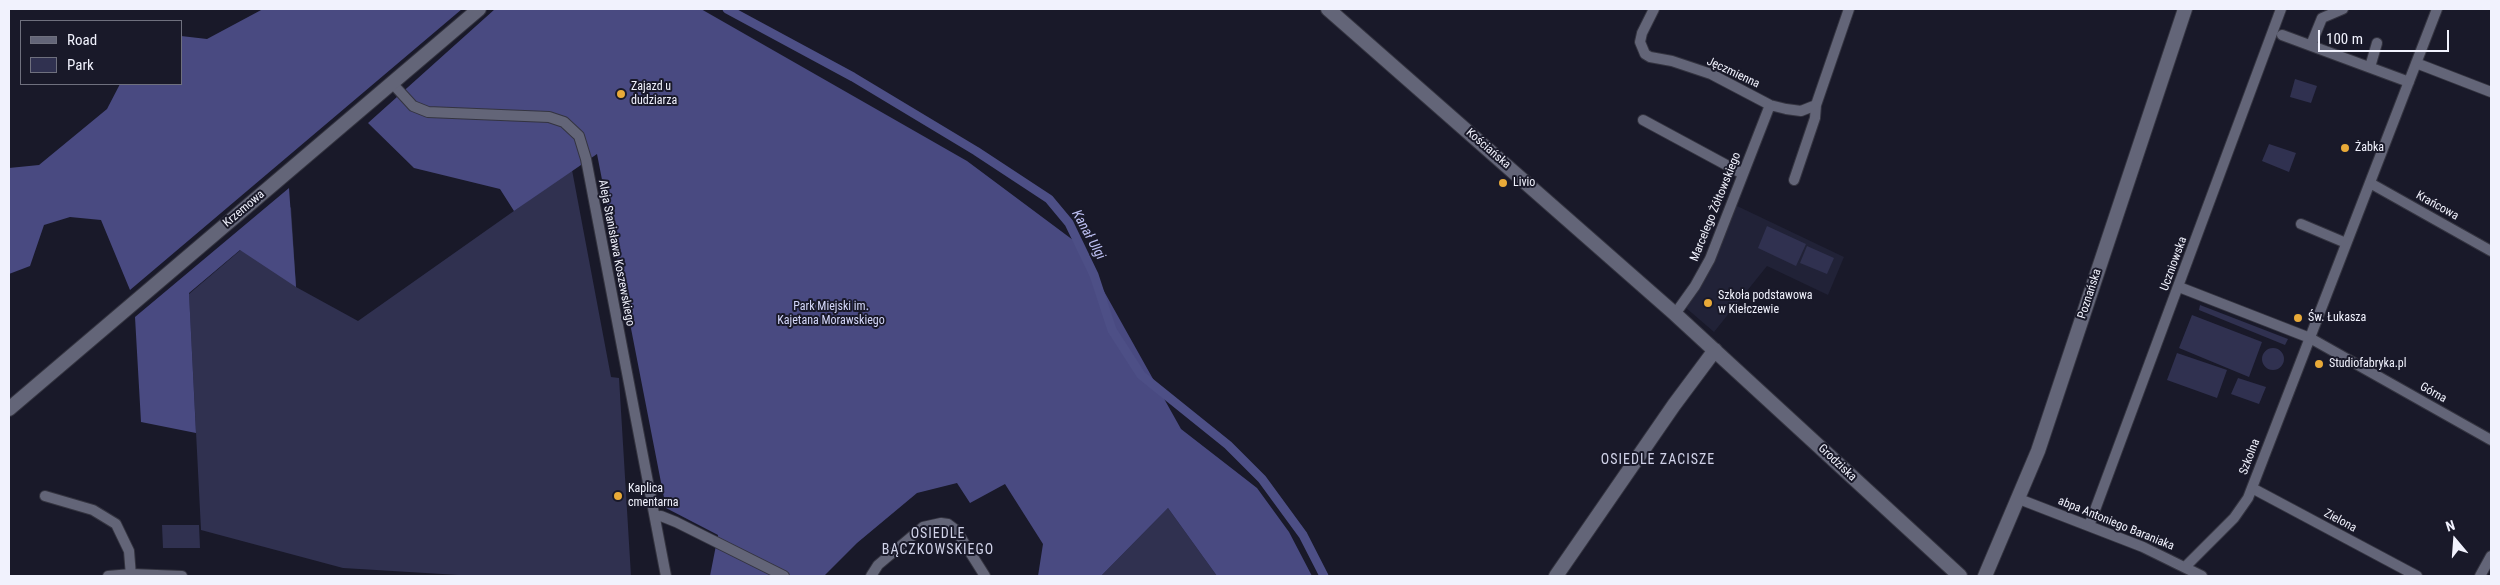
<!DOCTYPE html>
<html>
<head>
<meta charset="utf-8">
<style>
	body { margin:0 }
	#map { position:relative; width:2500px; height:585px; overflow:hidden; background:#191929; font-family:"Roboto Condensed",sans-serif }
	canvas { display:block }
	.frame { position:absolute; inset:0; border:10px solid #f1f2fd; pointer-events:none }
	.legend { position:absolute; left:20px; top:20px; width:162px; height:65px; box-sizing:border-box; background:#191929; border:1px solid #6f707e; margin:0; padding:6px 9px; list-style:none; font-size:15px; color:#f1f2fd }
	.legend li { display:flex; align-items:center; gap:10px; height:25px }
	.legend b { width:25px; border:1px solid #6f707e }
	.north { position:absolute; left:2430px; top:515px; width:50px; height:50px; -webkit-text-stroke:4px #191929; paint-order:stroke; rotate:342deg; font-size:14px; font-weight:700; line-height:20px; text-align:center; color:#f1f2fd }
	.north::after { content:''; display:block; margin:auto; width:18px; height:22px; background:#f1f2fd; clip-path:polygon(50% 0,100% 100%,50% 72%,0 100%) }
	.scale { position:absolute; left:2318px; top:30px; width:131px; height:22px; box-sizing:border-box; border:2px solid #f1f2fd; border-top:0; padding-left:6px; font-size:15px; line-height:18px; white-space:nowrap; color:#f1f2fd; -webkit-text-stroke:4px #191929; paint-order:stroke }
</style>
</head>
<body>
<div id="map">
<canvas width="2500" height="585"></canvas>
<div class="frame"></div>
<ul class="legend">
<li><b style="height:6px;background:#636578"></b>Road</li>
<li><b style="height:14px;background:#303150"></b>Park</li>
</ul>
<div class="north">N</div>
<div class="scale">100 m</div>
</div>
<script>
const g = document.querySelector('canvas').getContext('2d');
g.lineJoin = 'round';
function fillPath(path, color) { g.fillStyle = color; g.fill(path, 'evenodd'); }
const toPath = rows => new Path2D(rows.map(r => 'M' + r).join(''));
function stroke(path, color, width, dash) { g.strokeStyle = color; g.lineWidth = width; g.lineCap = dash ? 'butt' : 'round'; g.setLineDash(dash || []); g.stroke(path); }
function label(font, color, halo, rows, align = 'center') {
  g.font = font + ' "Roboto Condensed",sans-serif'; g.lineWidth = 4; g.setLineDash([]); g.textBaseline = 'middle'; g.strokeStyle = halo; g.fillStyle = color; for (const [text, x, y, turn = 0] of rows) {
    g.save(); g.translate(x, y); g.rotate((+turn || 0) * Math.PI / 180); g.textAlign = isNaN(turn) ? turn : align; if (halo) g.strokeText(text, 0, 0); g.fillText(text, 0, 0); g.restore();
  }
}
const built = toPath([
	[1735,205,1844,257,1828,295,1767,266,1714,332,1685,307]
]);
const green = toPath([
	[2295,79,2317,86,2311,103,2290,97],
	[2269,144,2296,153,2289,172,2262,161],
	[572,170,611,377,619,378,631,576,475,576,343,568,201,530,189,294,291,207,296,287,358,321],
	[1767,226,1806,244,1796,266,1758,248],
	[1807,246,1834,258,1827,274,1800,263],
	[2200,305,2288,339,2285,345,2199,310],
	[2192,315,2262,342,2249,377,2179,348],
	'2262 359a11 11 0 1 1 22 0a11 11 0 1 1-22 0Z',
	[2177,353,2227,370,2217,398,2167,380],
	[2238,378,2266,387,2259,404,2231,394],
	[1168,508,1217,576,1101,576],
	[162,525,199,525,200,548,163,548]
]);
const forest = toPath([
	[263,9,462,9,130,290,101,220,70,217,44,225,30,266,9,274,9,168,39,165,107,109,120,84,181,84,181,36,207,39],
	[495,9,701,9,967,161,1077,243,1181,429,1257,488,1289,532,1312,576,1217,576,1168,508,1101,576,1038,576,1043,544,1005,484,970,503,957,483,917,493,857,543,824,576,710,576,718,535,666,508,597,154,514,211,500,189,414,168,368,123],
	[289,188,296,287,240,250,189,293,196,433,141,422,135,317]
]);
const canal = toPath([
	[727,9,853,77,976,151,1049,199,1069,223,1094,275,1112,330,1141,375,1228,445,1262,479,1303,535,1324,576]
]);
const street = toPath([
	[1654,9,1642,33,1640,42,1645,54,1650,57,1672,61,1711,74,1770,105,1786,109,1801,111,1816,105],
	[2282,35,2409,82],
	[2311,45,2322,18,2343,9],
	[2416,63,2491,92],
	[2370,67,2377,43],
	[392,83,413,106,428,112,549,117,564,122,579,136,586,159,666,576],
	[1643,120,1743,174],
	[1794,180,1815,118,1816,105,1849,9],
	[2370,183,2491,251],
	[2301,224,2346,243],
	[2179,287,2310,338,2491,440],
	[1675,314,1695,286,1710,259,1770,105],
	[2252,488,2417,576],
	[45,496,93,510,116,524,129,551,131,576],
	[2019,499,2143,547,2202,576],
	[655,517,661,516,676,522,784,576],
	[2089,526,2281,9],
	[2185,567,2234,518,2248,498,2437,9],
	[108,576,131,574,182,576],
	[871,576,878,565,923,527,941,523,948,524,956,530,985,576],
	[2480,576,2491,556]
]);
const secondary = toPath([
	[1328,9,1675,314,1960,576],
	[9,409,479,9],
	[1556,576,1674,405,1715,350],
	[1985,576,2038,451,2185,9]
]);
const markers = [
	[621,94,5,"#e9aa38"],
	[2345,148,5,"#e9aa38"],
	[1503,183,5,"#e9aa38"],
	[1708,303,5,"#e9aa38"],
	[2298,318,5,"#e9aa38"],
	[2319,364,5,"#e9aa38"],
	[618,496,5,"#e9aa38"]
];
const streetNames = [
	["Jęczmienna",1733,73,25],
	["Kościańska",1488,149,41],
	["Krańcowa",2437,206,29],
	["Marcelego Żółtowskiego",1716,207,-68],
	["Krzemowa",244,209,-40],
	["Aleja Stanisława Koszewskiego",616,253,79],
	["Uczniowska",2174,264,-70],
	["Poznańska",2090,294,-72],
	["Górna",2433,393,29],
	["Szkolna",2250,457,-69],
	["Grodziska",1837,463,43],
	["Zielona",2340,521,28],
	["abpa Antoniego Baraniaka",2116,524,22]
];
const poiNames = [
	["Zajazd u",631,87],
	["dudziarza",631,101],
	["Żabka",2355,148],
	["Livio",1513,183],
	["Szkoła podstawowa",1718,296],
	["w Kiełczewie",1718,310],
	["Św. Łukasza",2308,318],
	["Studiofabryka.pl",2329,364],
	["Kaplica",628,489],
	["cmentarna",628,503]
];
const parkNames = [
	["Park Miejski im.",831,307],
	["Kajetana Morawskiego",831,321]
];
const waterNames = [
	["Kanał Ulgi",1088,235,61]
];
const neighbourhoodNames = [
	["OSIEDLE ZACISZE",1658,460],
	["OSIEDLE",938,534],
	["BĄCZKOWSKIEGO",938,550]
];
fillPath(built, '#212237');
fillPath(green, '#303150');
fillPath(forest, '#494a81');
stroke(canal, '#4d4f86', 9);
stroke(street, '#343440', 12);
stroke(secondary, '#343440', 16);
stroke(street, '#636578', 10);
stroke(secondary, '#636578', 14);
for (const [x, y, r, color] of markers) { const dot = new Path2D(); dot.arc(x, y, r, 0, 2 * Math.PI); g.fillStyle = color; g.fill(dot); stroke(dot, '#191929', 2); }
label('12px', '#f1f2fd', '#191929', streetNames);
label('12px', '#f1f2fd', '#191929', poiNames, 'left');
label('12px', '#d4d7f9', '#191929', parkNames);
label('italic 14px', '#bec1f4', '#191929', waterNames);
g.letterSpacing = '1px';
label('14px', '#d1d3e9', '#191929', neighbourhoodNames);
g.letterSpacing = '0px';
</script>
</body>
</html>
